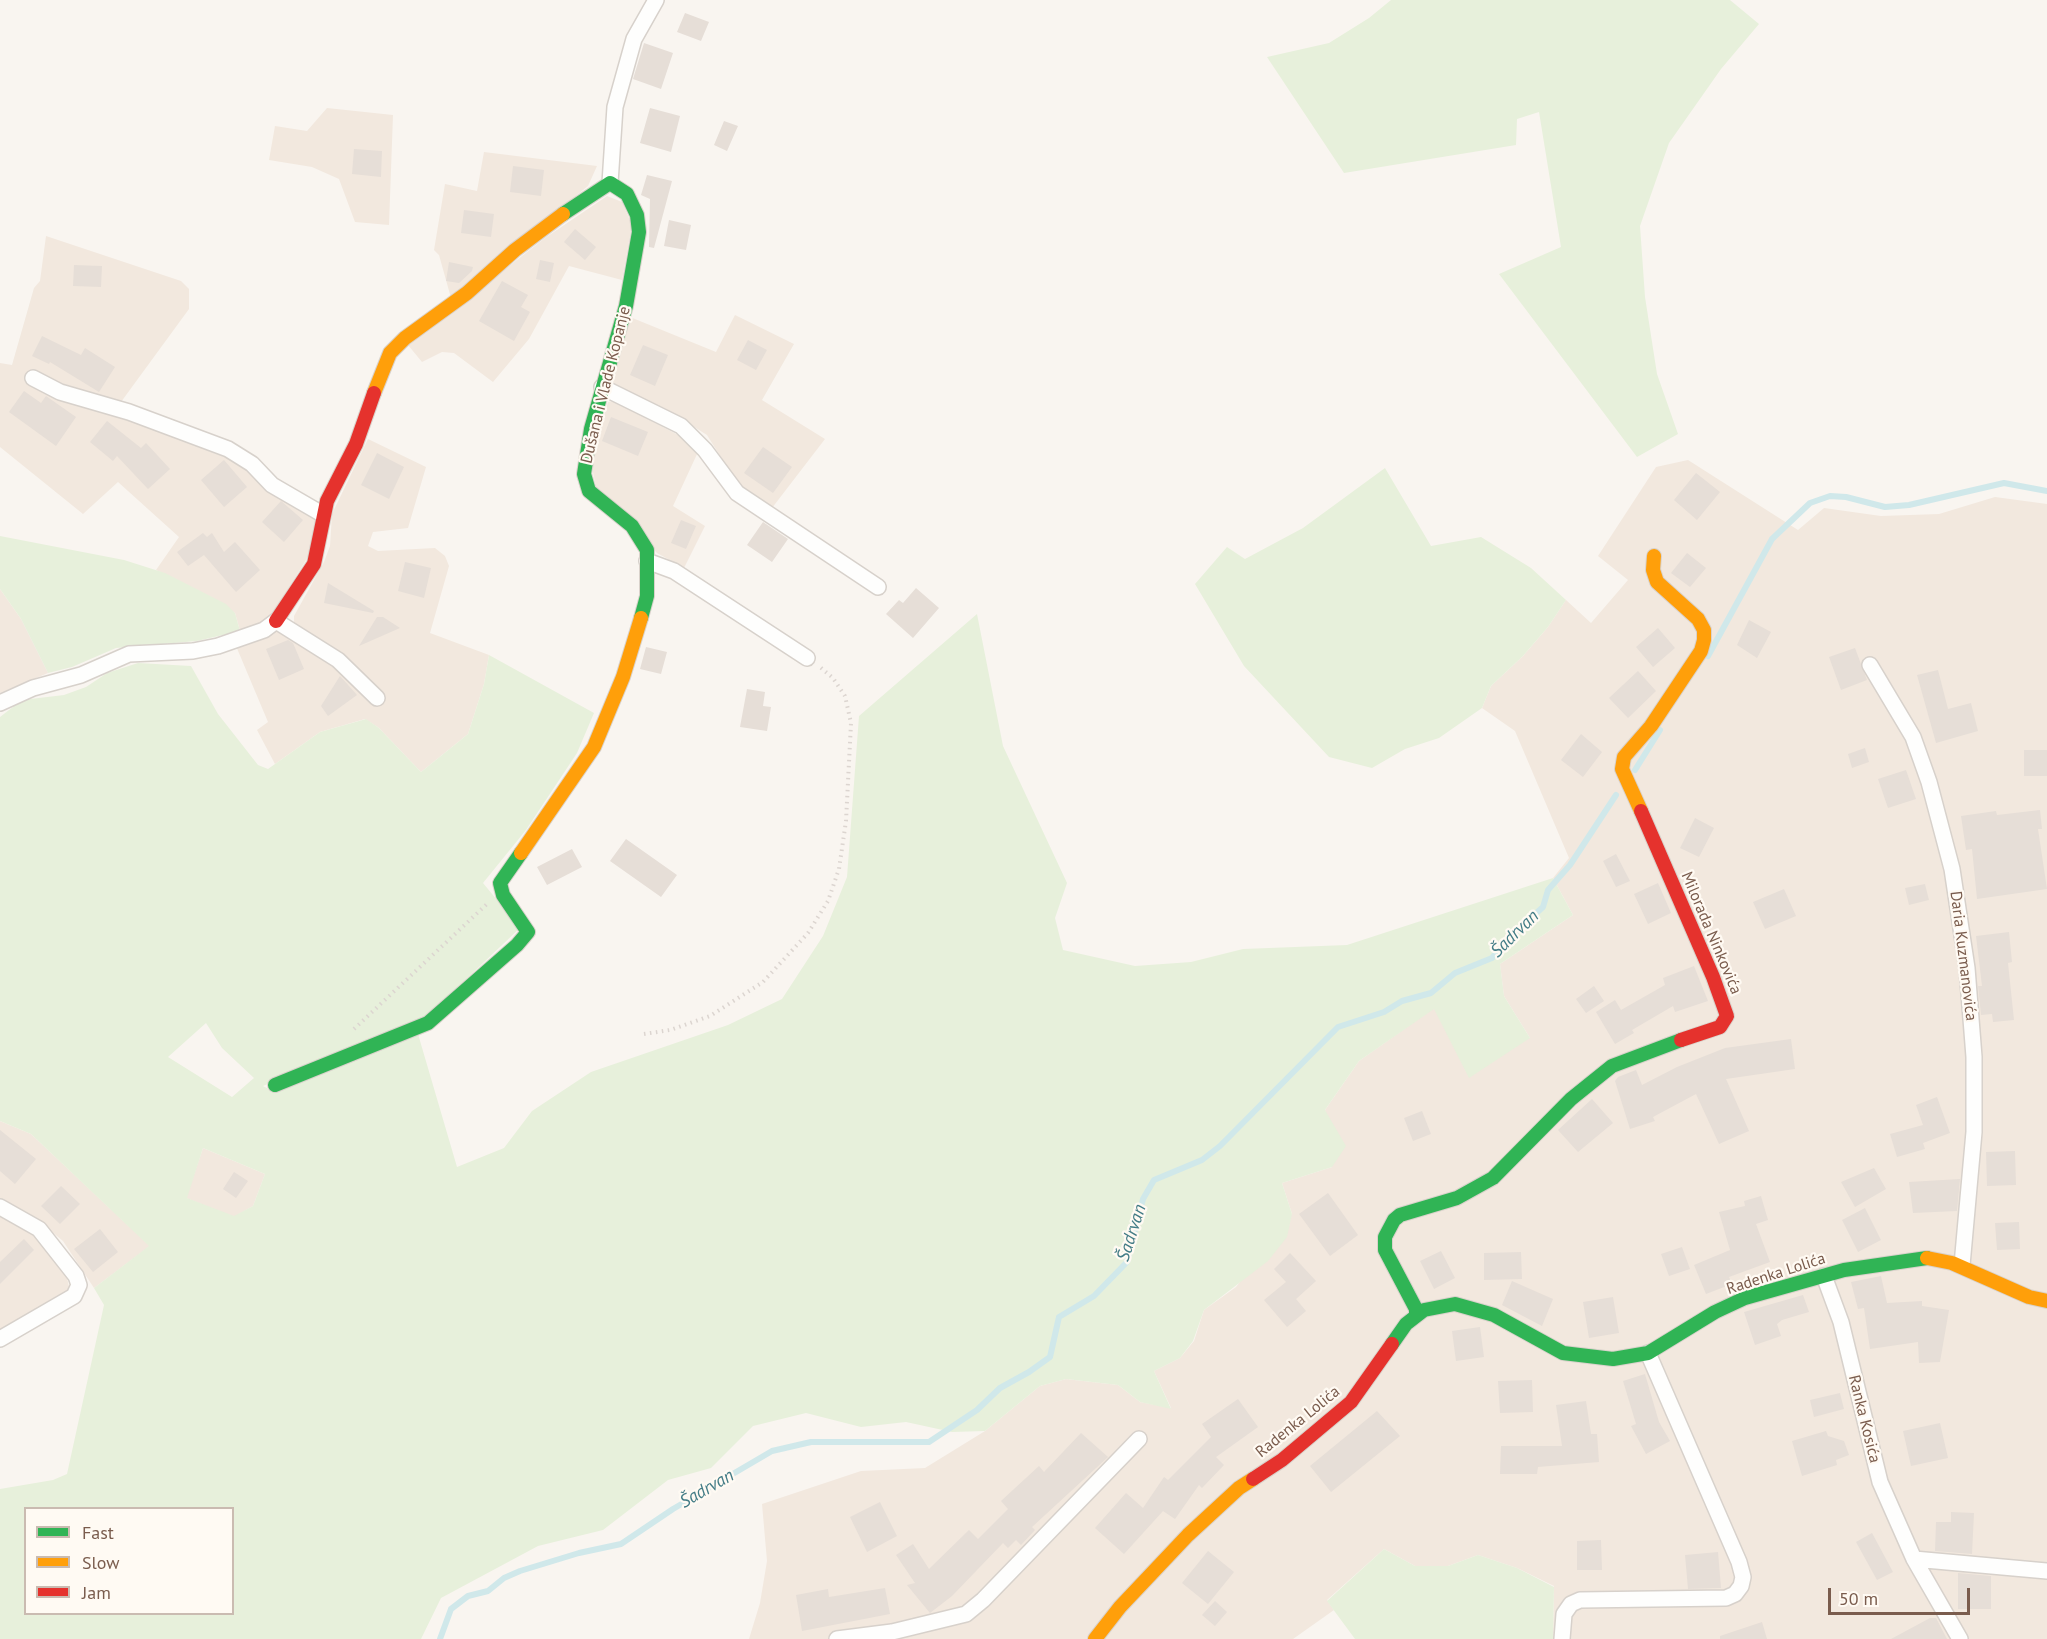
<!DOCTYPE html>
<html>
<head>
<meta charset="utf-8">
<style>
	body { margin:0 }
	#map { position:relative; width:2047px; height:1639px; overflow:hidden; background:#f9f5f0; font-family:"PT Sans",sans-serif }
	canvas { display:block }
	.legend { position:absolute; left:24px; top:1507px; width:210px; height:108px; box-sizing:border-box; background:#fffaf3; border:2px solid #cabbb1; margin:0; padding:8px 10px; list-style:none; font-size:18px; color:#7a5c4d }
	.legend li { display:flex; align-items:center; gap:12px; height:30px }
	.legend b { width:30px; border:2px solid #cabbb1 }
	.scale { position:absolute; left:1828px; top:1588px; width:142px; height:27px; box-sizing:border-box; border:3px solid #7a5c4d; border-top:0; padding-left:8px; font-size:18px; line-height:21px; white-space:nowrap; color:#7a5c4d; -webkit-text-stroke:4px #fffaf3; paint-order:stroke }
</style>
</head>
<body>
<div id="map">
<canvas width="2047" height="1639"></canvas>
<ul class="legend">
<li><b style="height:8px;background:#30b455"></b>Fast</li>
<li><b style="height:8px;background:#ff9f0a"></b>Slow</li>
<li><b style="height:8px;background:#e5322d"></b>Jam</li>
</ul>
<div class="scale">50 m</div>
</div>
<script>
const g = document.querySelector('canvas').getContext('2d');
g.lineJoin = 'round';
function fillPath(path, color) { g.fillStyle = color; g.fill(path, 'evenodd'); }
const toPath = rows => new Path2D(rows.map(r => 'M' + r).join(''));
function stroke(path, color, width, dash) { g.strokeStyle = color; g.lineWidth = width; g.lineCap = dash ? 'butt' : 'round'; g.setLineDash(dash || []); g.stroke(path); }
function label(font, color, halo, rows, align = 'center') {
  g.font = font + ' "PT Sans",sans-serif'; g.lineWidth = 4.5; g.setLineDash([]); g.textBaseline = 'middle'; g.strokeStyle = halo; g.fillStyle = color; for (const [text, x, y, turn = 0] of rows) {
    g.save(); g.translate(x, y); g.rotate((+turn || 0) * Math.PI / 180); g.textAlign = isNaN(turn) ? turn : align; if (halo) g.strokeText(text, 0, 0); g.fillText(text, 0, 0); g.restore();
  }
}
const residential = toPath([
	[327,108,393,115,389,225,355,222,339,179,312,167,269,160,275,126,307,131],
	[484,152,597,166,588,186,451,298,439,255,434,250,445,184,477,191],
	[607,196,622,202,632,225,622,280,569,266,529,339,493,382,454,353,442,352,422,362,408,345,545,238],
	[46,236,181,281,189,289,189,309,121,402,51,380,33,370,25,377,38,388,65,400,128,420,235,461,252,470,270,493,313,517,316,521,311,552,271,616,260,624,240,631,235,613,156,570,179,537,118,482,83,514,0,447,0,363,12,365,34,288,40,281],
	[735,315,794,344,762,400,825,439,772,508,739,486,707,435,664,408,611,385,630,317,716,352],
	[613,401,680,436,698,452,673,506,705,526,684,568,657,553,596,487,591,462,608,402],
	[368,439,426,467,408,528,373,532,368,546,378,551,435,548,445,556,449,566,430,633,489,655,484,684,468,734,421,772,379,728,365,719,320,732,275,764,257,730,268,722,236,646,278,628,338,666,376,706,384,699,294,624,294,616,324,562,330,546,332,514],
	[1688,460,1798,530,1824,508,1881,516,1939,514,1995,497,2047,504,2047,1639,1553,1639,1554,1586,1517,1568,1478,1555,1448,1566,1415,1566,1384,1549,1327,1600,1334,1610,1293,1639,749,1639,760,1603,767,1561,762,1504,861,1471,925,1468,985,1431,1040,1386,1066,1379,1118,1385,1140,1402,1171,1408,1154,1371,1180,1358,1194,1341,1204,1310,1236,1287,1292,1214,1282,1183,1332,1167,1325,1110,1359,1061,1434,1008,1530,1038,1504,996,1500,964,1573,915,1553,878,1569,858,1515,731,1482,708,1491,686,1523,656,1548,627,1566,600,1591,623,1628,580,1598,556,1656,467],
	[0,589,21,619,48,673,0,693],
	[0,1121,31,1134,150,1246,94,1288,63,1241,38,1220,0,1200],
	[203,1148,265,1174,253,1206,234,1217,186,1198],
	[0,1213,38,1235,66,1273,69,1287,68,1292,0,1330]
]);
const green = toPath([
	[1391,0,1730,0,1759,24,1721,69,1669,143,1640,226,1645,297,1657,374,1678,434,1637,457,1499,274,1561,247,1539,112,1517,119,1516,145,1344,173,1267,57,1329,43,1369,18],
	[1385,468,1431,546,1481,537,1531,568,1566,600,1548,627,1523,656,1491,686,1482,708,1439,738,1405,749,1372,768,1329,757,1244,666,1195,584,1227,547,1245,559,1303,528],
	[0,536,124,560,165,573,226,604,235,613,240,631,197,641,116,648,72,667,48,673,21,619,0,589],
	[977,614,1003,746,1067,883,1055,918,1063,950,1135,966,1191,962,1243,949,1347,945,1553,878,1573,915,1500,964,1504,996,1530,1038,1469,1078,1434,1009,1359,1061,1325,1110,1346,1146,1332,1167,1282,1183,1292,1214,1287,1237,1268,1261,1204,1310,1193,1341,1180,1358,1154,1371,1171,1409,1140,1402,1118,1385,1066,1379,1040,1386,985,1431,952,1432,906,1422,861,1427,806,1413,753,1426,711,1468,668,1480,603,1530,538,1546,441,1598,421,1639,0,1639,0,1489,53,1480,67,1474,104,1305,94,1288,149,1246,31,1134,0,1121,0,717,22,700,64,695,86,687,107,673,138,663,191,666,218,714,258,765,268,769,320,732,366,719,379,728,421,772,468,734,484,684,489,655,594,713,577,753,526,830,483,883,520,928,425,1018,263,1086,276,1093,418,1034,457,1167,504,1148,532,1111,591,1072,728,1025,782,999,823,936,847,877,859,716],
	[206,1023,222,1048,254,1078,232,1097,168,1057],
	[203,1148,265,1174,253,1206,234,1216,187,1198],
	[26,1508,232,1508,232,1614,26,1614],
	[1384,1549,1415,1566,1448,1566,1478,1555,1517,1568,1554,1587,1553,1639,1355,1639,1327,1601]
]);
const stream = toPath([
	[1708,656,1772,539,1810,503,1830,496,1846,497,1885,507,1909,505,2004,483,2047,491],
	[1635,770,1660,730],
	[440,1639,451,1609,468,1596,488,1591,504,1578,520,1571,579,1553,621,1544,673,1509,772,1451,811,1442,929,1442,977,1410,1000,1388,1029,1372,1050,1357,1059,1317,1094,1296,1127,1262,1143,1199,1154,1180,1202,1160,1220,1146,1338,1027,1384,1012,1402,1001,1431,993,1455,973,1492,958,1509,938,1543,907,1548,890,1570,865,1616,795]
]);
const building = toPath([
	[685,13,709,22,701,41,677,32],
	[644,43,673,53,661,89,633,79],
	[650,108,680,116,671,152,640,143],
	[724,121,738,126,727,151,714,145],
	[354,149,382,151,381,177,352,174],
	[513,166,544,170,541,196,510,192],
	[647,175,672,181,654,248,649,247,650,199,641,195],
	[464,210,494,214,491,237,461,233],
	[669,220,691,225,686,250,664,246],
	[575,229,596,247,585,260,564,242],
	[540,260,554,263,550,282,536,279],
	[449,262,473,267,472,271,459,283,446,281],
	[74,265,102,266,101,287,73,286],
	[502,281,528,295,521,307,530,312,514,341,479,321],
	[42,336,81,355,85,348,115,367,99,392,50,362,49,364,32,356],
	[748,340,767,350,756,370,737,360],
	[643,345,668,355,655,386,630,375],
	[24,391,41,403,46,396,76,417,56,446,9,412],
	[611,417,648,432,638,456,602,441],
	[107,421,141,448,146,443,170,469,148,489,117,456,113,461,90,442],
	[763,447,792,467,773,493,744,473],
	[377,453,404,467,389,499,361,485],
	[224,460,247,487,224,507,201,480],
	[1696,473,1720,492,1697,520,1674,500],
	[281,501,303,520,284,542,262,522],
	[681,520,696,526,686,549,671,543],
	[763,522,788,539,772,562,747,545],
	[203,533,207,537,212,533,224,552,235,542,260,570,236,592,204,555,188,566,177,552],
	[1687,553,1706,568,1690,587,1671,573],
	[405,562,431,568,424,598,398,591],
	[328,583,374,611,373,613,324,603],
	[916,588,939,608,913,638,886,614,899,600,903,603],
	[377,617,383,617,400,628,359,646],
	[1749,620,1771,632,1757,658,1737,645],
	[1658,628,1675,648,1653,667,1636,647],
	[288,640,293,643,304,669,279,680,266,649],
	[646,647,667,652,661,674,640,669],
	[1855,648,1867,680,1841,690,1829,657],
	[1938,670,1948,709,1971,703,1978,731,1936,743,1917,675],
	[1638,671,1656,691,1628,718,1609,698],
	[340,676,357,695,328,716,321,706],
	[747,689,765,692,763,706,771,707,767,731,740,727],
	[1581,734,1602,752,1583,777,1561,760],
	[1865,748,1869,762,1852,768,1848,754],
	[2024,750,2047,750,2047,776,2024,776],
	[1906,770,1916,799,1888,808,1878,779],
	[2040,810,2042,829,2038,829,2047,889,1977,899,1972,849,1966,850,1961,816,1996,811,1997,815],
	[1695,818,1714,828,1699,857,1680,848],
	[626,839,677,875,661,897,610,861],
	[572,849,582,867,547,885,537,867],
	[1616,854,1630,881,1616,887,1603,861],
	[1658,883,1671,913,1648,924,1634,894],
	[1925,884,1929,900,1909,905,1905,888],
	[1784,889,1796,916,1765,929,1753,902],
	[2009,932,2012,962,2008,963,2014,1020,1993,1022,1992,1014,1981,1015,1978,986,1982,986,1976,936],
	[1694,966,1708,1001,1675,1012,1673,1006,1632,1030,1634,1033,1615,1044,1596,1012,1615,1000,1621,1010,1665,985,1663,978],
	[1594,986,1604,1001,1586,1013,1576,999],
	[1791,1039,1795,1069,1726,1079,1749,1131,1719,1144,1696,1094,1653,1117,1655,1121,1630,1129,1615,1081,1618,1077,1636,1070,1642,1085,1677,1067,1725,1048],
	[1937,1097,1950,1133,1923,1143,1925,1149,1897,1157,1890,1134,1923,1125,1916,1105],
	[1592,1099,1613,1123,1578,1152,1558,1130],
	[1422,1111,1431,1134,1413,1141,1404,1118],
	[0,1130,36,1159,15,1184,0,1171],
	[2015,1151,2016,1185,1987,1186,1986,1152],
	[1874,1168,1886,1189,1855,1207,1841,1182],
	[234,1172,248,1181,236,1198,223,1189],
	[1960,1179,1957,1211,1913,1213,1909,1182],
	[61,1186,80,1204,60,1224,41,1206],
	[1328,1193,1358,1235,1330,1256,1299,1214],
	[1761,1196,1768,1220,1756,1224,1770,1262,1729,1277,1732,1284,1706,1294,1694,1265,1730,1250,1719,1212,1745,1206,1744,1201],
	[1865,1208,1881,1240,1858,1252,1842,1220],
	[2019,1222,2020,1249,1997,1250,1995,1223],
	[100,1229,118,1252,93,1272,74,1249],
	[24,1239,34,1250,0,1284,0,1262],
	[1682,1247,1690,1269,1669,1276,1661,1254],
	[1441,1251,1455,1278,1434,1289,1420,1261],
	[1521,1252,1522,1279,1484,1280,1484,1253],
	[1290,1253,1316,1281,1296,1299,1306,1311,1287,1327,1264,1300,1286,1282,1274,1269],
	[1881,1276,1887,1303,1922,1301,1922,1306,1949,1310,1940,1362,1919,1363,1918,1342,1870,1349,1864,1308,1858,1309,1851,1282],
	[1512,1281,1553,1299,1542,1326,1502,1305],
	[1803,1295,1809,1312,1782,1320,1777,1324,1781,1336,1755,1345,1744,1312],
	[1613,1297,1619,1333,1589,1338,1583,1302],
	[1480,1327,1484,1357,1456,1361,1452,1331],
	[1645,1374,1659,1422,1670,1441,1646,1454,1631,1426,1636,1424,1623,1381],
	[1532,1380,1533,1412,1500,1413,1498,1381],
	[1840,1393,1844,1409,1814,1417,1810,1400],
	[1238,1399,1258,1427,1216,1457,1224,1465,1202,1488,1199,1485,1175,1519,1163,1511,1124,1554,1095,1528,1126,1493,1143,1508,1164,1477,1168,1480,1211,1437,1202,1424],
	[1586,1401,1591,1434,1597,1434,1599,1462,1538,1467,1537,1474,1500,1474,1501,1446,1562,1446,1556,1405],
	[1377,1411,1400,1436,1331,1492,1310,1466],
	[1940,1423,1948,1458,1911,1466,1903,1431],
	[1826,1431,1828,1436,1844,1441,1849,1455,1836,1460,1837,1465,1802,1476,1792,1441],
	[1081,1433,1108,1457,1032,1527,1035,1530,1021,1545,1016,1540,1008,1548,1003,1543,952,1596,930,1613,907,1585,915,1583,896,1555,913,1544,929,1569,969,1530,978,1539,1008,1509,1001,1501,1039,1466,1044,1472],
	[880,1502,897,1536,867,1552,850,1517],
	[1951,1512,1974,1513,1972,1554,1935,1551,1936,1522,1951,1522],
	[1872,1533,1893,1572,1877,1580,1856,1542],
	[1601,1540,1602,1570,1577,1570,1577,1541],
	[1208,1551,1234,1572,1208,1604,1182,1583],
	[1718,1552,1721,1588,1688,1589,1685,1555],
	[1958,1573,1991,1576,1991,1609,1958,1609],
	[885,1588,890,1614,802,1631,796,1595,828,1589,829,1597],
	[1215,1601,1227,1612,1215,1626,1202,1615],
	[1930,1618,1936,1618,1947,1639,1891,1639],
	[1762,1622,1767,1639,1720,1639,1720,1636]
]);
const path = toPath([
	[354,1029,488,903],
	[644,1034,670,1030,710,1016,763,982,808,933,828,901,839,869,846,821,851,723,845,696,833,678,820,667]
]);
const street = toPath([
	[610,183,615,107,634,39,656,0],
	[33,378,60,392,129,412,228,449,252,464,272,485,322,514],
	[602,387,681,426,705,450,737,493,878,587],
	[647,561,674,571,807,658],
	[1870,665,1913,737,1929,782,1952,869,1967,968,1974,1057,1974,1132,1962,1265],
	[0,703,33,688,81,675,129,654,193,651,218,646,264,630,276,621,338,660,377,698],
	[0,1207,39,1229,76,1276,79,1285,74,1296,0,1339],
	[1824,1276,1841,1322,1880,1482,1914,1559,1960,1639],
	[1914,1559,2047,1571],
	[837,1639,892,1632,966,1614,983,1600,1139,1439],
	[1562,1639,1564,1614,1571,1604,1580,1600,1726,1598,1735,1594,1741,1586,1743,1577,1739,1562,1648,1353]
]);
const fast = toPath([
	[563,214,610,183,627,194,637,215,639,232,626,306,591,429,584,474,589,491,632,526,647,550,647,596,641,618],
	[275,1085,428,1023,517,945,528,932,503,895,500,883,521,853],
	[1416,1316,1416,1309,1385,1250,1385,1237,1394,1220,1400,1215,1457,1198,1493,1178,1571,1099,1612,1066,1681,1040],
	[1392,1344,1406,1324,1424,1310,1455,1304,1494,1315,1563,1353,1613,1359,1648,1353,1715,1312,1745,1298,1844,1270,1927,1258]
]);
const slow = toPath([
	[374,393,390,353,405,338,467,293,515,250,563,214],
	[1641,811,1622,769,1624,757,1651,726,1701,651,1704,640,1704,630,1698,619,1657,582,1653,570,1654,556],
	[521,853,594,747,623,677,641,618],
	[1927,1258,1952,1263,2029,1297,2047,1301],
	[1095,1639,1120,1607,1188,1535,1239,1488,1253,1479]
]);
const jam = toPath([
	[276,621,314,564,327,501,356,444,374,393],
	[1641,811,1713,977,1727,1016,1720,1027,1681,1040],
	[1253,1479,1282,1460,1351,1402,1392,1344]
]);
const streetNames = [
	["Dušana i Vlade Kopanje",606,385,-76],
	["Milorada Ninkovića",1711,933,67],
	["Daria Kuzmanovića",1963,956,83],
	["Radenka Lolića",1776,1274,-18],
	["Ranka Kosića",1864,1419,76],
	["Radenka Lolića",1298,1422,-39]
];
const waterNames = [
	["Šadrvan",1515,934,-44],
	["Šadrvan",1132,1233,-72],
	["Šadrvan",707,1489,-30]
];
fillPath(residential, '#f2e8de');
fillPath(green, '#e7f0db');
stroke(stream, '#d0e8ea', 6);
fillPath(building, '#e6ded7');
stroke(street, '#d7d1cb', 18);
stroke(fast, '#d9d2cb', 16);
stroke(slow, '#d9d2cb', 16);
stroke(jam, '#d9d2cb', 16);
stroke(path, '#dcd5d0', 4, [1.5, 4.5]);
stroke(street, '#fefefd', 15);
stroke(fast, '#30b455', 14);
stroke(slow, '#ff9f0a', 14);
stroke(jam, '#e5322d', 14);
label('16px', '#7a5c4d', '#fffaf3', streetNames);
label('italic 18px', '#437c86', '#fffaf3', waterNames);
</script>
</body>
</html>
